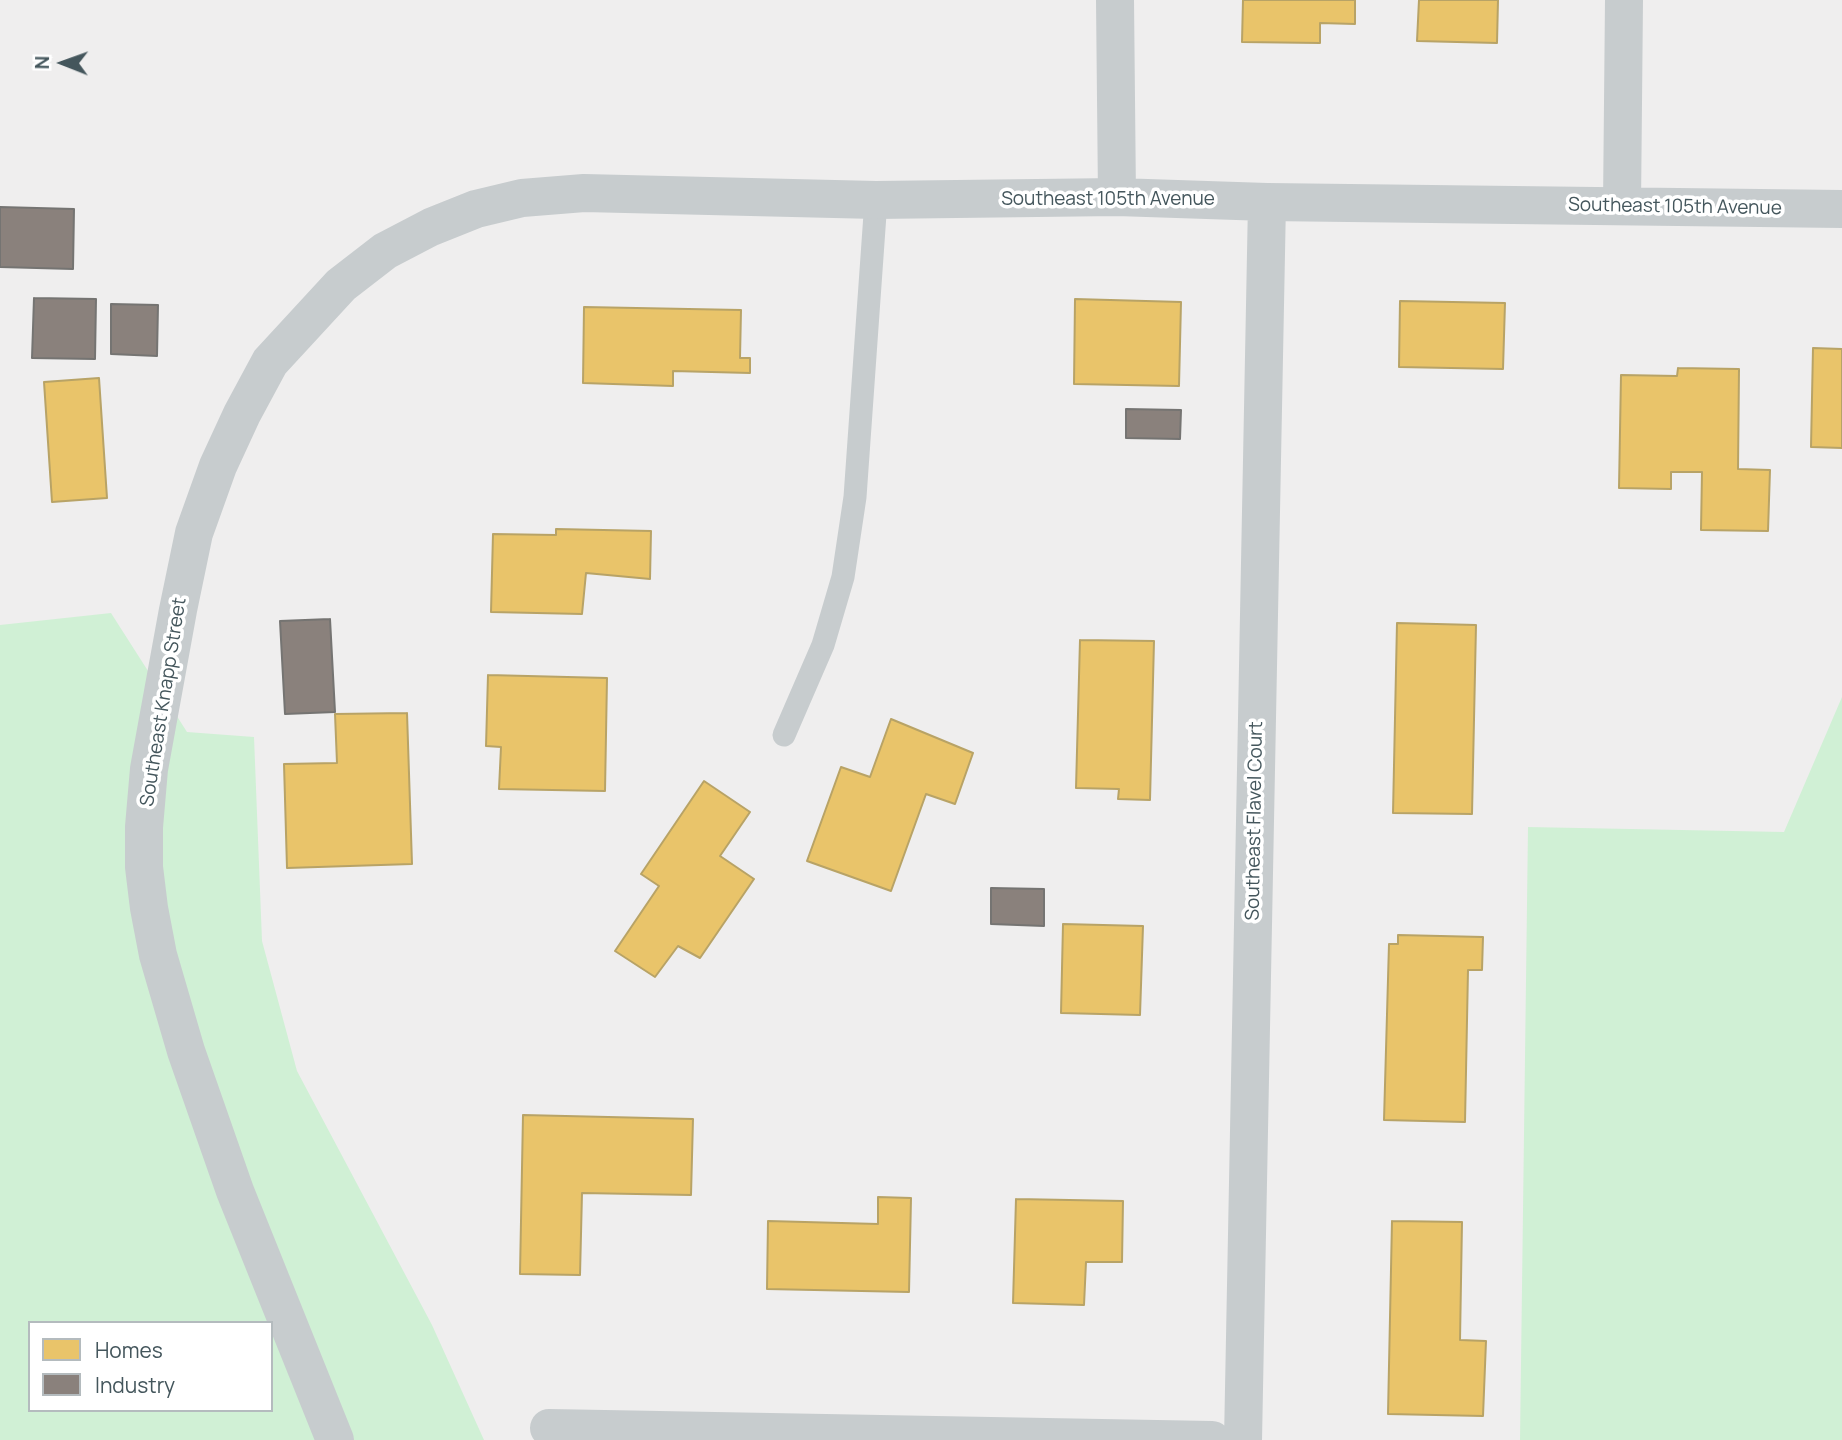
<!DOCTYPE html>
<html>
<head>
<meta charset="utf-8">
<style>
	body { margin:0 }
	#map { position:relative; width:1842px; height:1440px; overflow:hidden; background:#efeeee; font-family:Manrope,sans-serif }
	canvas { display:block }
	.legend { position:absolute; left:28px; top:1321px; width:245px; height:91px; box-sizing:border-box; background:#fff; border:2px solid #b4bbbe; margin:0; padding:9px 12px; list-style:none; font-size:21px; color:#44565c }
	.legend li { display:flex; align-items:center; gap:14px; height:35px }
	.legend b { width:35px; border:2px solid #b4bbbe }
	.north { position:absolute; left:28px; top:28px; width:70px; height:70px; -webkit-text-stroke:5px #fff; paint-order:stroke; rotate:271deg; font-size:19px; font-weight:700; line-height:28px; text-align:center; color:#44565c }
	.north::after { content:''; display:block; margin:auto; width:24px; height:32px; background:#44565c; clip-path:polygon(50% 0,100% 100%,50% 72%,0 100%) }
</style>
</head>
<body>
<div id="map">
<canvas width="1842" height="1440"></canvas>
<ul class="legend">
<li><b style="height:19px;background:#e9c46a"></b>Homes</li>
<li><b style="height:19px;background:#8a817c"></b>Industry</li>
</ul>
<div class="north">N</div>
</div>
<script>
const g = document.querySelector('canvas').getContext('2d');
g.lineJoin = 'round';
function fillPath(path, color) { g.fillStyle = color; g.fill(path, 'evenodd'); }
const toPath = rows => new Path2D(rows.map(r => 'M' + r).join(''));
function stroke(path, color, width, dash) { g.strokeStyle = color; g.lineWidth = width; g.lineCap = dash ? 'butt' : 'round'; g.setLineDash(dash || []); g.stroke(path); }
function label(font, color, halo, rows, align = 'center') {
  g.font = font + ' Manrope,sans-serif'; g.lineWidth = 7; g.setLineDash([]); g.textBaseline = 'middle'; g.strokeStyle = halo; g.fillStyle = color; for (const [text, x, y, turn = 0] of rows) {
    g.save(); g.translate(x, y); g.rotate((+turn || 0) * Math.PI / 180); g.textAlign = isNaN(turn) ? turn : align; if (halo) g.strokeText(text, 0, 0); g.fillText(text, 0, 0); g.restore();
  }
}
const green = toPath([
	[111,613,187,732,254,737,262,941,297,1071,432,1325,484,1440,0,1440,0,625],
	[30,1323,271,1323,271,1410,30,1410],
	[1842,697,1842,1440,1520,1440,1528,827,1784,832]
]);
const homes = toPath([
	[1243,0,1355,0,1355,24,1320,23,1320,43,1242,42,1243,0],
	[1419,0,1498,0,1497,43,1417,41,1419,0],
	[1075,299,1181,302,1179,386,1074,384,1075,299],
	[1400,301,1505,303,1503,369,1399,367,1400,301],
	[584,307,741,310,740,358,750,358,750,373,673,371,673,386,583,383,584,307],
	[1813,348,1842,349,1842,448,1811,447,1813,348],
	[1678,368,1739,369,1738,469,1770,470,1768,531,1701,530,1702,472,1671,472,1671,489,1619,488,1621,375,1677,376,1678,368],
	[99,378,107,498,52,502,44,382,99,378],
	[556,529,651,531,650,579,586,573,582,614,491,612,493,534,556,535,556,529],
	[1397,623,1476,625,1472,814,1393,813,1397,623],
	[1080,640,1154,641,1150,800,1118,799,1119,789,1076,788,1080,640],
	[488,675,607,678,605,791,499,789,501,747,486,746,488,675],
	[407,713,412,864,287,868,284,764,337,763,335,714,407,713],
	[891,719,973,753,955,804,926,794,891,891,807,861,841,767,870,777,891,719],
	[704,781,750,812,720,856,754,879,700,958,678,946,655,977,615,951,659,886,641,874,704,781],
	[1063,924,1143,926,1140,1015,1061,1013,1063,924],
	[1398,935,1483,937,1482,970,1468,970,1465,1122,1384,1120,1389,944,1398,944,1398,935],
	[523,1115,693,1119,691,1195,582,1193,580,1275,520,1274,523,1115],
	[878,1197,911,1198,909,1292,767,1289,768,1221,878,1224,878,1197],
	[1016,1199,1123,1201,1122,1262,1086,1262,1084,1305,1013,1303,1016,1199],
	[1392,1221,1462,1222,1460,1340,1486,1341,1483,1416,1388,1414,1392,1221]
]);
const industry = toPath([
	[0,207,74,209,73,269,0,267,0,207],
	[34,298,96,299,95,359,32,358,34,298],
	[111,304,158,305,157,356,111,354,111,304],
	[1126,409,1181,410,1180,439,1126,438,1126,409],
	[330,619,335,712,285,714,280,621,330,619],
	[991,888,1044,889,1044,926,991,924,991,888]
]);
const lane = toPath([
	[784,735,823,645,843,577,855,497,876,200]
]);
const street = toPath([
	[1115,0,1117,197],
	[1622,206,1624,0],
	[549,1428,1212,1440],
	[335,1440,235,1191,186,1051,158,955,149,908,144,867,144,827,149,769,178,610,194,533,218,466,242,414,270,362,341,285,385,251,431,227,476,209,522,198,584,193,876,200,1117,197,1267,202,1842,209],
	[1243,1440,1267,202]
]);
const streetNames = [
	["Southeast 105th Avenue",1108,200],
	["Southeast 105th Avenue",1675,207,1],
	["Southeast Knapp Street",164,702,-81],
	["Southeast Flavel Court",1255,821,-89]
];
fillPath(green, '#d0f0d5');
fillPath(homes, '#e9c46a');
stroke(homes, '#b8a366', 2);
fillPath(industry, '#8a817c');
stroke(industry, '#757472', 2);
stroke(lane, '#c7ccce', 23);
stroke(street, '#c7ccce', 38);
label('19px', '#44565c', '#fff', streetNames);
</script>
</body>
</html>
